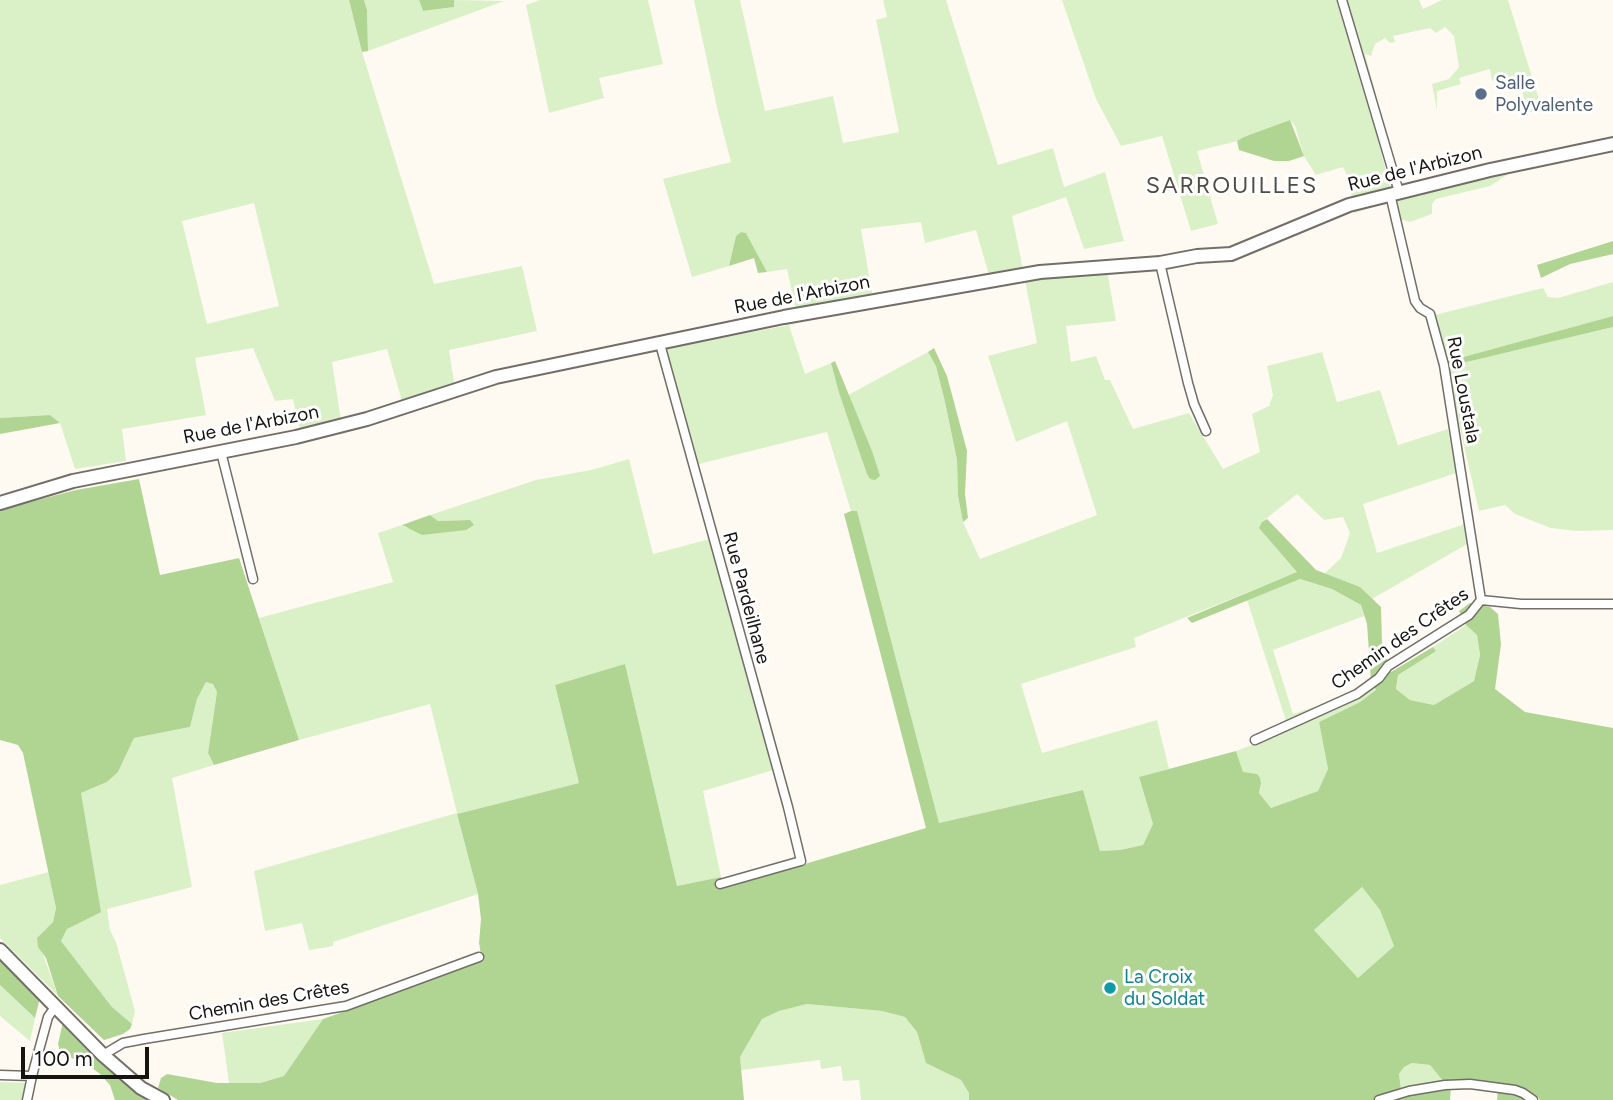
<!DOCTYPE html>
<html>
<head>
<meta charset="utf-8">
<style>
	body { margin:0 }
	#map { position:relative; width:1613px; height:1100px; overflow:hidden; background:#fefaf1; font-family:Figtree,sans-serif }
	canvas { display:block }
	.scale { position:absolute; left:21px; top:1047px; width:128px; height:32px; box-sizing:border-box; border:4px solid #151411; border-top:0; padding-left:9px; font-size:21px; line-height:24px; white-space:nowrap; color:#151411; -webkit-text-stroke:5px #fff; paint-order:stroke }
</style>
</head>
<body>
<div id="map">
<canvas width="1613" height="1100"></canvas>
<div class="scale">100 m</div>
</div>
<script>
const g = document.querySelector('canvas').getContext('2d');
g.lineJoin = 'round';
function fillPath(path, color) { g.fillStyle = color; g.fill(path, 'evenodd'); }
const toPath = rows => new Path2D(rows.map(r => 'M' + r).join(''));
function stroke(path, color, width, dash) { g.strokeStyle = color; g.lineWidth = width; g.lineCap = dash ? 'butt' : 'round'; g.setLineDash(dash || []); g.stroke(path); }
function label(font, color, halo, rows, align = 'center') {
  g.font = font + ' Figtree,sans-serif'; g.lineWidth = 6; g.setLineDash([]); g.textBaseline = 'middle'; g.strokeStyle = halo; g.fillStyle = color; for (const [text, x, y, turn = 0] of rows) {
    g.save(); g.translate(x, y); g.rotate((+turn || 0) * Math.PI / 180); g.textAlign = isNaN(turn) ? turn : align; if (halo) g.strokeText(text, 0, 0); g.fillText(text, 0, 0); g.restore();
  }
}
const green = toPath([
	[0,0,349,0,362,52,434,284,522,266,537,331,449,350,454,382,402,401,387,349,332,362,341,420,300,429,293,399,275,401,253,348,195,358,206,415,122,429,126,461,75,469,60,423,50,415,0,418],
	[254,203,279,306,207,324,182,221],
	[364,0,419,0,423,11,454,7,454,0,504,1,368,51,367,10],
	[540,0,648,0,663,64,599,78,604,98,549,113,526,5],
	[694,0,740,0,765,111,833,96,843,143,899,132,876,20,887,17,883,0,946,0,998,165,1053,148,1064,187,1105,172,1124,241,1084,249,1066,197,1012,216,1023,269,989,275,976,230,925,243,921,222,861,229,872,293,796,310,787,269,767,272,746,233,741,232,736,236,729,266,692,277,663,179,731,162,718,112],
	[1062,0,1337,0,1368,101,1393,198,1507,172,1507,175,1490,186,1436,199,1432,204,1432,214,1410,222,1400,219,1394,200,1355,213,1348,178,1343,167,1316,175,1304,156,1295,126,1290,120,1237,141,1197,151,1218,224,1191,231,1162,136,1121,146,1096,99],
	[1346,0,1419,0,1423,9,1442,0,1508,0,1542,109,1527,113,1521,85,1516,80,1509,78,1492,81,1490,69,1459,78,1461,84,1437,91,1437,110,1432,84,1449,79,1459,67,1454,36,1445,27,1436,33,1430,28,1393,36,1395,42,1390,43,1385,38,1375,44,1371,56,1365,54,1377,98,1374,99],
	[1107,270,1116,321,1066,326,1071,362,1096,356,1105,380,1110,380,1133,429,1189,413,1223,469,1260,452,1252,414,1269,406,1273,395,1267,366,1322,352,1337,402,1380,390,1398,445,1448,429,1456,473,1363,504,1377,553,1465,524,1469,543,1372,599,1360,587,1324,574,1341,558,1350,533,1343,517,1324,520,1297,494,1262,522,1273,544,1298,572,1134,638,1136,647,1021,684,1042,753,1157,720,1169,769,1139,777,1153,824,1143,845,1120,850,1100,851,1082,790,939,823,857,512,851,511,827,432,691,466,659,350,789,325,805,374,831,363,839,393,870,479,872,451,848,395,928,352,936,365,945,402,957,460,958,496,963,522,980,559,1097,515,1067,421,1016,442,988,356,1037,343,1025,280],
	[1613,282,1613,316,1445,362,1435,315,1543,288,1548,297,1558,298],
	[1613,327,1613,530,1577,531,1551,528,1515,514,1505,505,1479,511,1446,367],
	[629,459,653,554,710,539,780,768,703,791,721,877,677,886,625,665,555,685,579,783,457,814,478,894,333,942,333,946,309,950,302,923,265,931,254,871,457,813,430,704,299,740,259,618,393,582,378,533,402,525,406,528,470,520,438,521,430,515,536,480,591,470],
	[1300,579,1332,589,1361,605,1364,616,1273,650,1293,714,1338,699,1371,680,1377,690,1360,702,1319,722,1328,769,1318,791,1271,808,1259,793,1261,783,1257,774,1243,773,1236,751,1289,730,1247,600],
	[1466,625,1477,635,1480,655,1474,681,1434,705,1410,700,1396,689,1398,675,1435,651,1433,647],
	[206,682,213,683,217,692,208,753,214,765,172,778,192,887,107,909,110,930,116,942,135,1011,132,1024,112,1007,61,941,67,929,81,793,107,782,118,772,134,738,190,727,197,699],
	[49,872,56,908,53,922,37,938,58,996,0,938,0,885],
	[1362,887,1380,910,1394,946,1358,978,1314,930],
	[0,985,35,1018,30,1041,0,1016],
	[807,1004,882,1011,905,1017,917,1032,926,1062,961,1080,969,1093,969,1100,861,1100,859,1080,843,1081,841,1066,821,1069,820,1060,741,1070,740,1057,762,1019,779,1011],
	[323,1019,284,1076,260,1083,229,1083,222,1033],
	[1412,1063,1430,1065,1445,1082,1401,1090,1399,1074,1404,1067],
	[0,1082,27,1083,27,1100,0,1100]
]);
const forest = toPath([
	[349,0,364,0,367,10,368,51,362,52],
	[419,0,454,0,454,7,423,11],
	[1290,120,1304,156,1289,161,1274,161,1239,150,1237,141,1244,137],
	[741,232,746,233,767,272,758,273,754,258,729,266,736,236],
	[1613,241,1613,254,1570,264,1541,278,1537,265],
	[1613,316,1613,327,1446,367,1445,362],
	[934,348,947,376,967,451,965,494,968,518,963,522,958,496,957,460,945,402,936,366,928,352],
	[835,361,872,451,880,476,875,480,870,479,867,474,839,393,831,363],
	[50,415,60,423,0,434,0,418],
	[139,479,160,575,239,558,299,740,214,765,208,753,217,692,213,684,206,682,197,699,190,727,134,738,118,772,107,782,81,793,101,912,67,929,61,941,112,1007,132,1024,130,1029,123,1034,104,1040,58,996,46,958,38,947,37,938,53,922,56,908,23,753,18,745,0,740,0,510,76,490],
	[851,511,857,511,939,823,1083,790,1100,851,1120,850,1143,845,1153,824,1139,777,1236,751,1243,772,1257,774,1260,778,1261,783,1259,793,1271,808,1318,791,1328,769,1319,722,1360,702,1376,690,1371,680,1367,624,1361,605,1332,589,1300,579,1192,623,1187,618,1297,572,1259,528,1262,522,1267,519,1316,570,1360,587,1381,607,1382,643,1391,672,1433,647,1436,651,1398,675,1396,689,1410,700,1434,705,1474,681,1480,655,1477,635,1466,625,1459,611,1470,603,1490,607,1498,614,1501,644,1495,689,1525,712,1613,728,1613,1100,1540,1100,1538,1097,1533,1100,1497,1100,1498,1090,1469,1085,1451,1087,1450,1100,969,1100,969,1093,961,1080,926,1063,917,1032,905,1017,882,1011,807,1004,779,1011,762,1019,740,1057,744,1100,178,1100,158,1088,161,1078,167,1074,217,1083,260,1083,284,1076,323,1019,410,988,482,960,479,943,481,919,478,894,457,814,579,783,555,685,625,664,677,886,721,877,724,888,926,828,844,514],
	[1362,887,1380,910,1394,946,1358,978,1314,930],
	[1412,1063,1430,1065,1444,1082,1401,1090,1399,1074,1404,1067],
	[430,515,438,521,470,520,474,525,466,530,422,535,402,525],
	[0,959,40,998,35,1018,0,985],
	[63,1022,153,1100,115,1100,110,1085,100,1074,84,1062,61,1055,58,1044]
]);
const street = toPath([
	[1342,0,1399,192],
	[1390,194,1415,301,1420,308,1430,314,1444,365,1481,600],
	[1160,263,1188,383,1194,404,1206,431],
	[660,344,788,807,801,861,720,884],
	[221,452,253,579],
	[1255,740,1357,694,1379,678,1388,666,1469,615,1481,600,1521,604,1613,604],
	[103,1055,123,1043,144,1039,346,1006,479,957],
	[0,1075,32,1076,48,1017,55,1007],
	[27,1100,32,1076],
	[1379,1100,1409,1091,1445,1085,1470,1084,1515,1090,1523,1093,1533,1100]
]);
const secondary = toPath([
	[0,503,73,481,296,437,367,419,496,377,784,317,1040,272,1160,263,1197,256,1231,254,1349,205,1490,170,1613,144]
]);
const primary = toPath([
	[0,950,103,1055,141,1088,163,1100]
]);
const markers = [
	[1481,94,7,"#5c6f8a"],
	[1110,988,7,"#0f9aa8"]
];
const serviceNames = [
	["Salle",1495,83],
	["Polyvalente",1495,105]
];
const streetNames = [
	["Rue de l'Arbizon",1415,169,-14],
	["Rue de l'Arbizon",802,295,-11],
	["Rue Loustala",1463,390,79],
	["Rue de l'Arbizon",251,425,-11],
	["Rue Pardeilhane",746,598,75],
	["Chemin des Crêtes",1400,639,-35],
	["Chemin des Crêtes",269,1001,-10]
];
const cultureNames = [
	["La Croix",1124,977],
	["du Soldat",1124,999]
];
const quarterNames = [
	["SARROUILLES",1232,186]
];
fillPath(green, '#daf1c8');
fillPath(forest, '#b0d593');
stroke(street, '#726e67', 11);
stroke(secondary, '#726e67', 16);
stroke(primary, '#726e67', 16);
stroke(street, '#fff', 8);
stroke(secondary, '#fff', 12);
stroke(primary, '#fff', 12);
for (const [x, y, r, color] of markers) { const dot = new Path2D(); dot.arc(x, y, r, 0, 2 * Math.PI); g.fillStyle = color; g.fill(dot); stroke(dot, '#fff', 2.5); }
label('19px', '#4e5e75', '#fff', serviceNames, 'left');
label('19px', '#151411', '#fff', streetNames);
label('19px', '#0d838f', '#fff', cultureNames, 'left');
g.letterSpacing = '2px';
label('23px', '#4f4c45', '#fff', quarterNames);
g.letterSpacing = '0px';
</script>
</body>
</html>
